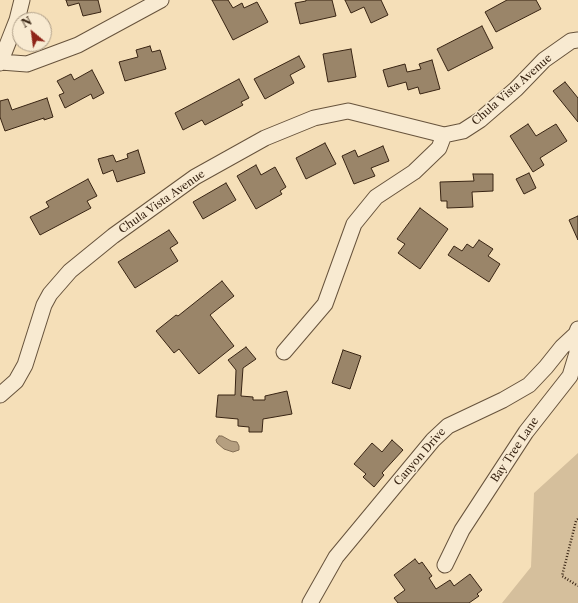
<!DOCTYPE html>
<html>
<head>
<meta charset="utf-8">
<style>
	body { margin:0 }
	#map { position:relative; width:578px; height:603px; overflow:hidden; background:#f5dfb8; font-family:"Libre Caslon Text",serif }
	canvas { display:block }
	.north { position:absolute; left:12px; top:12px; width:40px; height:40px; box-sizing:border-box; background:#f8ead1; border:1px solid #ab9b85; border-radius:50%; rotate:331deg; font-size:11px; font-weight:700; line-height:16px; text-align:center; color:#382413 }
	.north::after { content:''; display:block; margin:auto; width:14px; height:18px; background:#8f2418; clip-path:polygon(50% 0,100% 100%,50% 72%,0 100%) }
</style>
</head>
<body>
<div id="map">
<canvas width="578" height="603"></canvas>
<div class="north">N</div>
</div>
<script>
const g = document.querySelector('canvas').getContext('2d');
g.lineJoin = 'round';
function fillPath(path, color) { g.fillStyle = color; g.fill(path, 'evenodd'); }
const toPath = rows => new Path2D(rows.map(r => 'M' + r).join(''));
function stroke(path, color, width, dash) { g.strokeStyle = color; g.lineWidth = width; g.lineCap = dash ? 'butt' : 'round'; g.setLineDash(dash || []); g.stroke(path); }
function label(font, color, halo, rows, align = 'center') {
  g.font = font + ' "Libre Caslon Text",serif'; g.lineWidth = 3; g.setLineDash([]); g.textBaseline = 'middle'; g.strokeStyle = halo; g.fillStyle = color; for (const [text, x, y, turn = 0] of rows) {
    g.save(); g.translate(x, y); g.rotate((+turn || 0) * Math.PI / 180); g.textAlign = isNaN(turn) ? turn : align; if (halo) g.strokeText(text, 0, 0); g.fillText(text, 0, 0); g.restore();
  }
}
const green = toPath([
	[578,453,578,603,502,603,531,567,534,493]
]);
const water = toPath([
	[219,436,222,436,231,441,237,442,239,446,239,450,233,452,224,449,217,443,216,440,219,436]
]);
const building = toPath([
	[66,0,98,0,101,12,83,16,79,3,68,6,66,0],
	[212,0,228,0,233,8,242,3,244,8,257,2,268,22,233,40,212,0],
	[306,0,332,0,336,16,300,24,295,3,306,1,306,0],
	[345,0,381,0,388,15,371,23,364,7,351,13,345,0],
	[507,0,536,0,541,9,496,32,485,12,507,0],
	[482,26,493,48,448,71,437,49,482,26],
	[150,46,152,52,160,50,166,69,125,81,119,62,138,57,136,50,150,46],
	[351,49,356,77,328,82,323,54,351,49],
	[299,56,305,67,290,75,294,83,265,99,254,79,299,56],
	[432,60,440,89,420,94,418,87,408,90,406,82,388,87,383,70,405,64,407,72,421,69,419,64,432,60],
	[92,70,104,93,93,99,91,94,65,108,59,95,64,93,57,81,71,74,74,80,92,70],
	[239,79,249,98,241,102,243,105,205,125,202,120,183,130,175,113,239,79],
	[565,82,578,98,578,122,553,91,565,82],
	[47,98,53,117,44,120,44,118,5,131,0,117,0,101,8,99,12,110,47,98],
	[528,124,536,136,556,124,567,141,540,158,544,165,533,172,510,136,528,124],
	[325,143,336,164,306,179,296,158,325,143],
	[383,146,389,161,371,168,375,176,354,184,342,156,355,150,358,157,383,146],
	[138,150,145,173,117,182,113,170,103,174,98,159,113,155,116,162,128,158,127,154,138,150],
	[256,165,261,175,275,167,286,187,280,191,282,194,256,209,237,176,256,165],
	[529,173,536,188,524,194,516,179,529,173],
	[473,174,493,174,493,191,472,192,473,207,447,208,447,201,441,201,440,182,474,181,473,174],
	[88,179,97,196,87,201,91,208,40,235,30,217,49,207,46,202,88,179],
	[226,183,236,200,203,219,193,202,226,183],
	[420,208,448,229,420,269,398,253,405,244,397,239,420,208],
	[578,216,578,240,569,220,578,216],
	[169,230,178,243,170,248,178,261,135,288,118,262,169,230],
	[479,240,493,249,488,256,500,264,489,282,448,255,454,246,462,251,467,244,473,248,479,240],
	[222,281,234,296,210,315,234,346,199,374,179,349,174,353,156,331,176,315,178,316,222,281],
	[246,347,256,359,243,368,241,396,253,397,253,400,265,400,265,396,287,391,292,414,263,419,262,432,249,432,249,427,238,426,238,419,216,417,218,395,235,395,236,370,228,360,246,347],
	[343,350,361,356,350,389,332,383,343,350],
	[392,440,403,450,382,473,384,475,374,487,363,477,366,474,354,464,372,443,382,452,392,440],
	[415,559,419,564,422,562,432,576,429,578,436,589,450,580,454,586,470,574,482,590,477,594,479,596,469,603,398,603,394,598,405,590,394,575,415,559]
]);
const path = toPath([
	[578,519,576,521,562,576,578,586]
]);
const street = toPath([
	[0,62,27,64,78,45,161,0],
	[0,63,17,20,22,0],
	[284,352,325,304,354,224,376,197,414,172,439,148,444,135,463,131,480,120,516,89,544,60,571,41,578,40],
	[0,395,16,381,25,365,44,305,50,294,70,271,113,236,195,177,265,138,314,118,348,111,444,135],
	[445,565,462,530,526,432,570,376,577,353,576,334],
	[310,603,336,557,433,440,448,426,503,400,529,385,546,367,562,347,576,334,578,329]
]);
const streetNames = [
	["Chula Vista Avenue",512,90,-41],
	["Chula Vista Avenue",162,202,-35],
	["Bay Tree Lane",515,450,-56],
	["Canyon Drive",420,457,-49]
];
fillPath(green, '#d5bf9c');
fillPath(water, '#b59f80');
stroke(water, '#836e54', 1);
fillPath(building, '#9a8569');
stroke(building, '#382413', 1);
stroke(street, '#67533c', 17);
stroke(path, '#382413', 2.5, [1, 2]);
stroke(street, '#f8ead1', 15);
label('11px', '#382413', '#f8ead1', streetNames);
</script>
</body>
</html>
